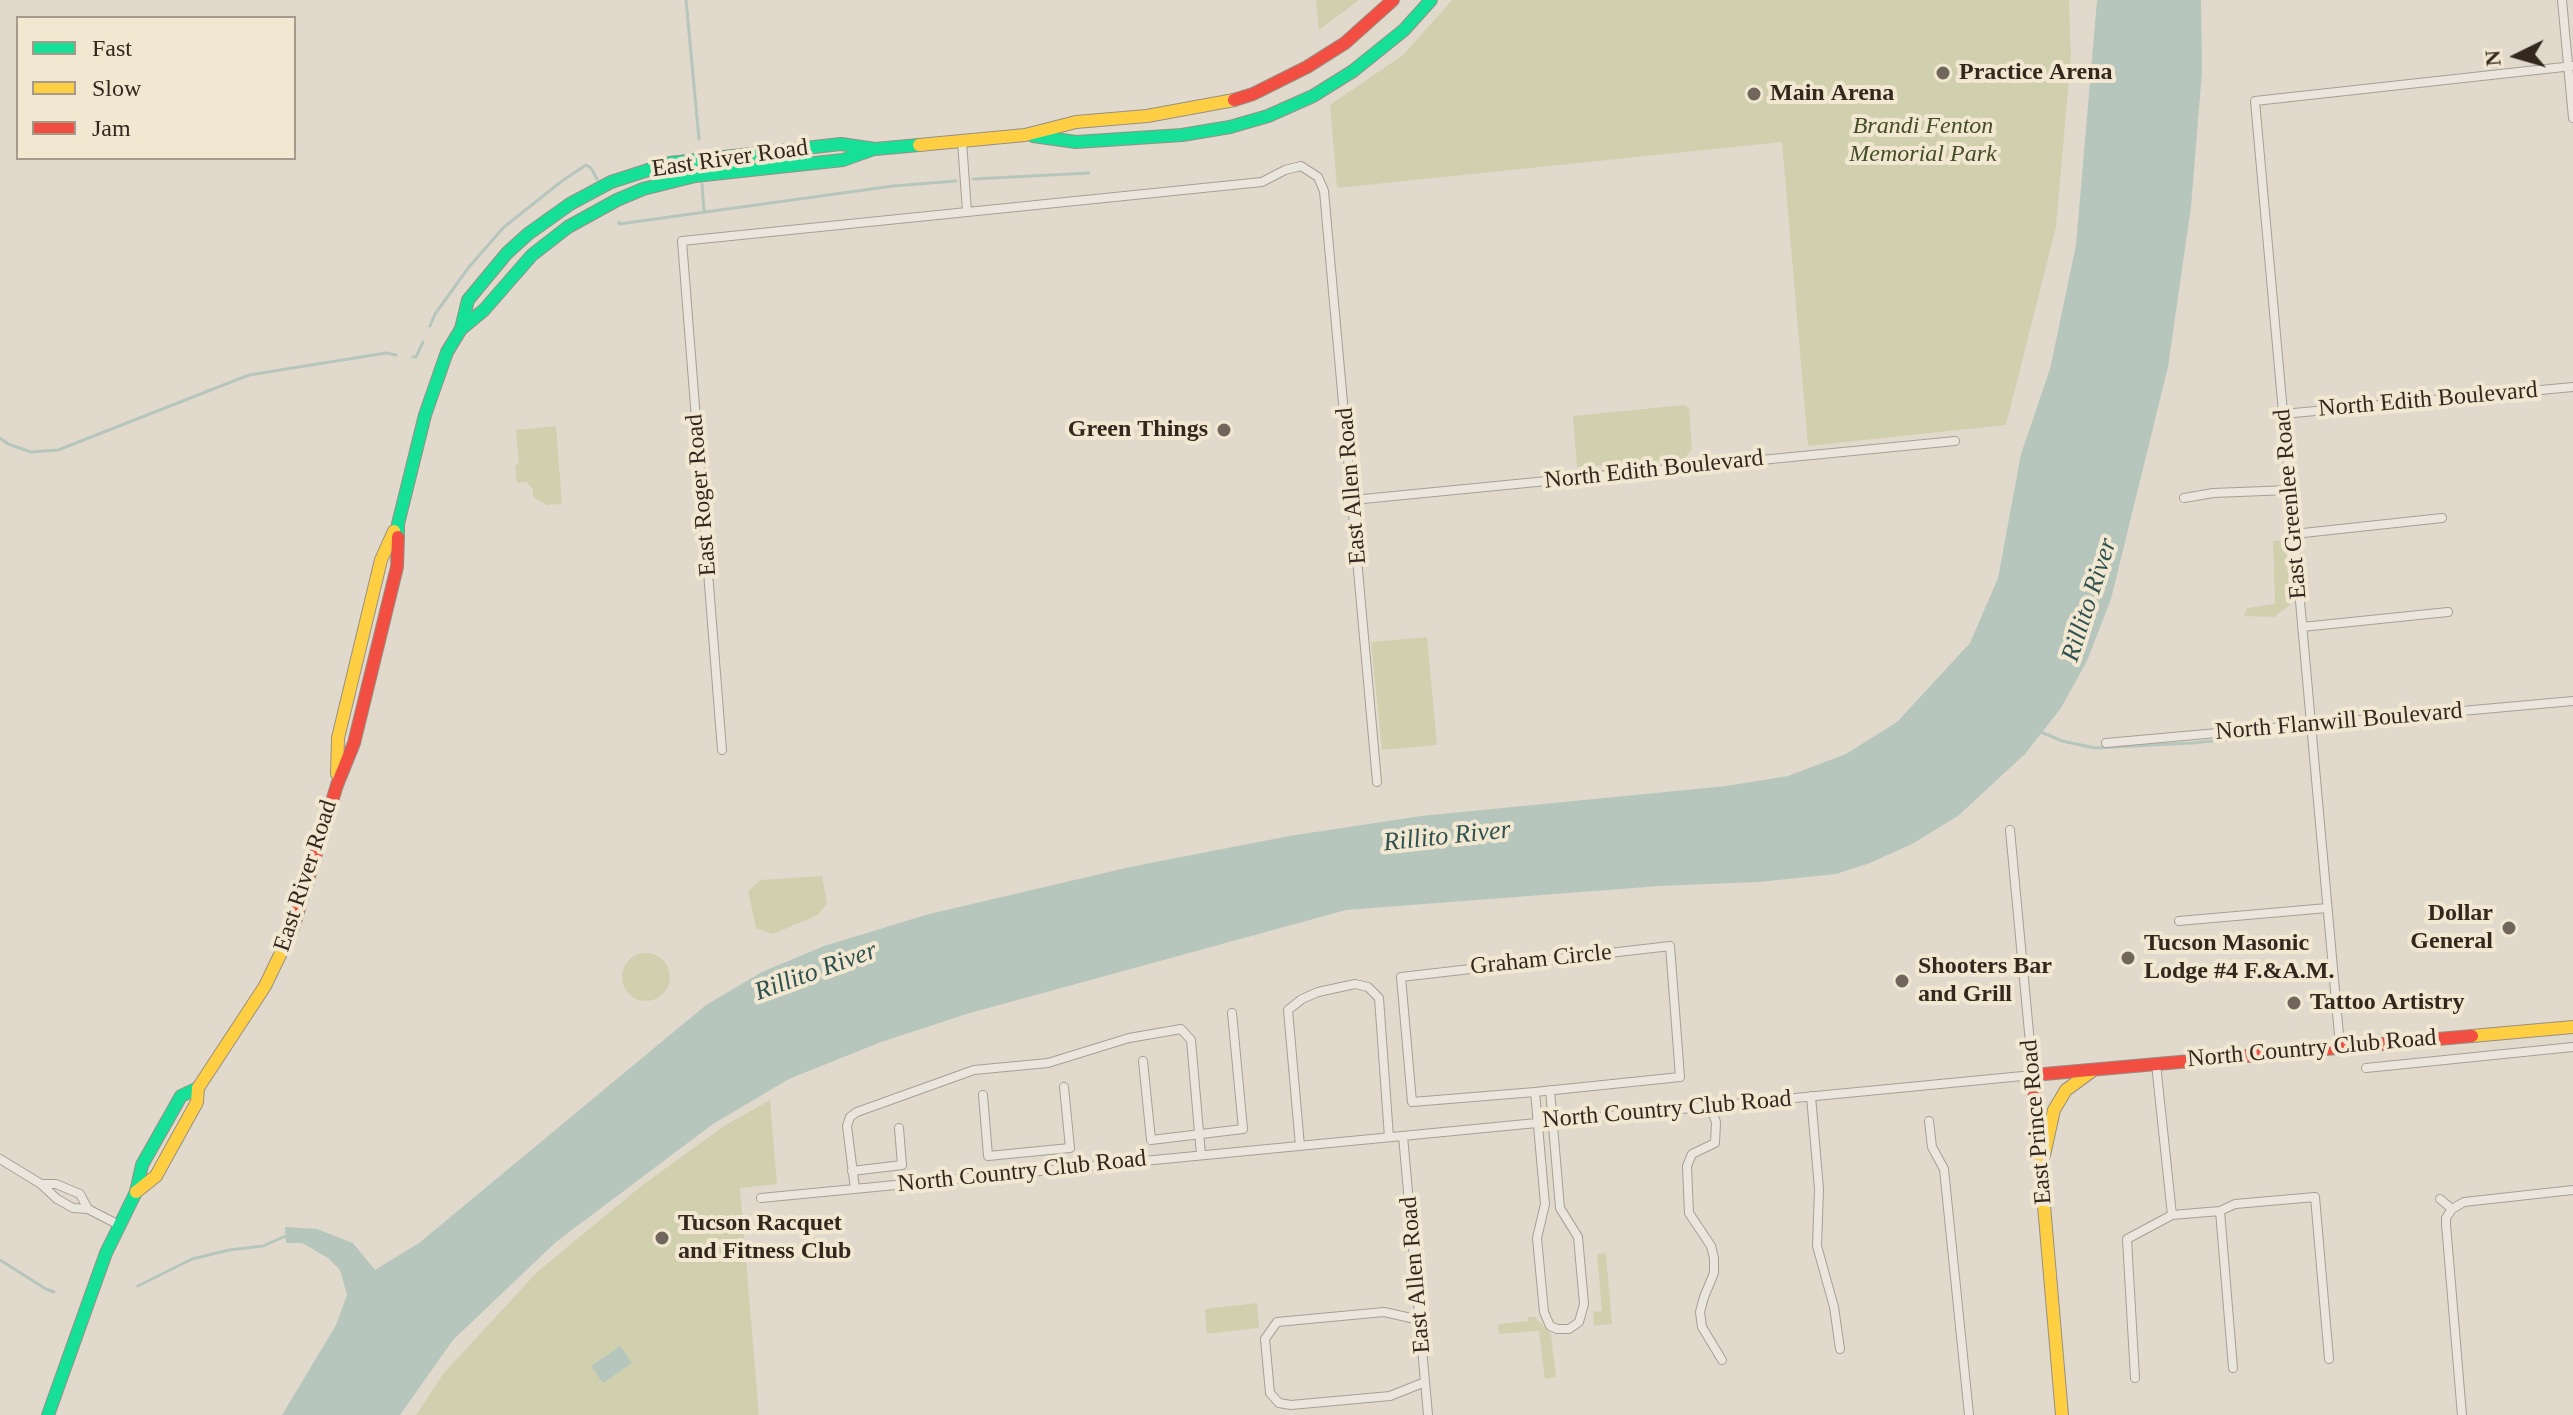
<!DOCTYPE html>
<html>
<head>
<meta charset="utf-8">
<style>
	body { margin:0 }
	#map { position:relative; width:2573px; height:1415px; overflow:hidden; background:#e1dacc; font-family:Georgia,serif }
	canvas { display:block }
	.legend { position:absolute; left:16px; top:16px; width:280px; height:144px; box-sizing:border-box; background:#f2e8d2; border:2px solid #a69b8a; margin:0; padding:10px 14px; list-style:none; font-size:24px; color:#34281e }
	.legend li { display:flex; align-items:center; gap:16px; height:40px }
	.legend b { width:40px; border:2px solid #a69b8a }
	.north { position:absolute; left:2477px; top:16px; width:80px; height:80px; -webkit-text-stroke:6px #f2e8d2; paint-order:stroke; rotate:265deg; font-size:22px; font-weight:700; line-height:32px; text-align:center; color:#34281e }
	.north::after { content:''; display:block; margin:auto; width:28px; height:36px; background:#34281e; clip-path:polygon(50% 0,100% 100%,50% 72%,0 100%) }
</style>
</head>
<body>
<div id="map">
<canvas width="2573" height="1415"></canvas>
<ul class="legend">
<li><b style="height:10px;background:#16e098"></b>Fast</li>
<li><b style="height:10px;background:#ffcf43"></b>Slow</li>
<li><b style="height:10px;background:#f24e42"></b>Jam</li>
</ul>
<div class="north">N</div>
</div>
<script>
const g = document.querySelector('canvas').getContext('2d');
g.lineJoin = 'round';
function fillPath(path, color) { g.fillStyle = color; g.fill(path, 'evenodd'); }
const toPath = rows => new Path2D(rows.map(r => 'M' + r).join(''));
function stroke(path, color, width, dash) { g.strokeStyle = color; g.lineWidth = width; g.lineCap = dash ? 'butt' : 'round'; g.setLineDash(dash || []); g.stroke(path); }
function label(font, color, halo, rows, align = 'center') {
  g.font = font + ' Georgia,serif'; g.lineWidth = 8; g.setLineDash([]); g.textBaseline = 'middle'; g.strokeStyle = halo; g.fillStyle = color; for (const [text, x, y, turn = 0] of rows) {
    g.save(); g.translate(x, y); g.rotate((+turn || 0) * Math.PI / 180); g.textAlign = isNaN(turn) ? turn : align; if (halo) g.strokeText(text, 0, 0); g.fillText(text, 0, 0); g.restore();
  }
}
const green = toPath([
	[1316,0,1359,0,1319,30],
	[1452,0,2069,0,2071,56,2056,227,2006,425,1808,446,1782,142,1337,188,1330,105,1403,55],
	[1684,405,1689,408,1692,449,1684,459,1577,467,1573,416],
	[556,426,562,504,547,505,533,497,533,490,527,482,517,483,515,465,519,464,516,430],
	[2286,540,2290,605,2274,617,2244,616,2247,608,2275,604,2273,541],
	[1427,637,1437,745,1382,750,1371,642],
	[822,876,827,903,818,915,773,934,756,928,748,891,760,880],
	'622 977a24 24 0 1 1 48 0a24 24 0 1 1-48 0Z',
	[770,1100,777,1184,740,1188,759,1415,416,1415,443,1374,537,1272,640,1187,724,1126],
	[1606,1253,1612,1324,1594,1326,1593,1312,1602,1311,1597,1254],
	[1257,1303,1259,1328,1207,1334,1205,1309],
	[1528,1317,1535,1317,1551,1334,1556,1377,1545,1379,1539,1331,1499,1334,1498,1324,1528,1321]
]);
const water = toPath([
	[2097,0,2201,0,2202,72,2191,207,2168,367,2111,599,2087,661,2061,708,2025,754,1958,816,1912,844,1870,863,1836,874,1759,882,1660,886,1346,910,970,1013,881,1042,789,1079,713,1124,556,1242,453,1340,400,1415,282,1415,336,1325,347,1295,340,1270,328,1258,302,1243,286,1243,285,1227,317,1229,353,1243,375,1270,419,1243,706,1005,762,972,824,946,929,914,1130,867,1289,836,1421,816,1726,786,1788,776,1846,754,1897,722,1970,643,1998,578,2021,454,2050,369,2076,245],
	[620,1346,632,1363,603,1383,591,1366]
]);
const stream = toPath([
	[686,0,699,139],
	[973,179,1089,173],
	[702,184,704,211],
	[619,222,619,224,893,186,956,181],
	[430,326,435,314,469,267,504,227,562,181,586,165,591,168,597,179],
	[413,357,416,357,423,342],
	[0,438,8,444,31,452,58,450,249,375,386,353,396,355],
	[2041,732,2062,741,2095,748,2192,743,2286,734],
	[0,1260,46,1289,54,1292],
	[138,1286,192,1259,229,1250,263,1246,288,1235]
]);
const street = toPath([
	[2562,0,2573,118],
	[962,141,967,212],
	[2283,414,2573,387],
	[2184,498,2213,493,2290,490],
	[1353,500,1955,441],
	[2294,534,2442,518],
	[2302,627,2448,612],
	[2106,743,2573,701],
	[722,750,682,241,1262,182,1285,170,1301,166,1318,177,1324,191,1377,782],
	[2179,921,2327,908],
	[1670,946,1680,1077,1535,1092,1412,1102,1401,977,1670,946],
	[2340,1046,2255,101,2573,66],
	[1143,1061,1151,1140,1243,1129,1232,1013],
	[2366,1068,2573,1047],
	[1535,1092,1545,1204,1537,1238,1544,1312,1550,1326,1557,1329,1569,1329,1579,1322,1584,1304,1578,1237,1560,1208,1550,1090],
	[983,1095,988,1156,1070,1148,1064,1087],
	[1811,1096,1819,1189,1817,1246,1834,1307,1840,1349],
	[1710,1106,1716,1122,1715,1143,1692,1154,1687,1166,1689,1213,1711,1246,1714,1258,1714,1273,1704,1297,1700,1312,1702,1327,1722,1360],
	[1929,1121,1932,1147,1944,1169,1969,1415],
	[1403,1136,1428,1415],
	[1300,1146,1288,1010,1302,999,1318,992,1355,984,1368,987,1379,998,1389,1137],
	[0,1159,41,1184,57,1199,73,1208,88,1209,80,1194,56,1184,41,1184],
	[852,1171,902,1165,899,1128],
	[855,1189,847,1126,850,1117,857,1112,974,1070,1048,1063,1129,1038,1181,1029,1191,1040,1201,1155],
	[761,1198,2033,1075,2010,830],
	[2440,1199,2452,1209,2446,1218,2446,1224,2462,1415],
	[88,1209,119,1225],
	[2452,1209,2464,1202,2573,1190],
	[2220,1211,2233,1368],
	[2172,1215,2220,1211,2235,1204,2315,1197,2329,1359],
	[1420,1320,1384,1312,1277,1322,1265,1339,1270,1393,1279,1403,1291,1405,1390,1396,1425,1382],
	[2135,1378,2127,1239,2172,1215,2156,1064]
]);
const fast = toPath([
	[1033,136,1076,142,1182,135,1230,127,1268,116,1313,96,1353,71,1404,30,1431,0],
	[461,329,484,310,532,255,568,227,617,200,643,189,695,176,843,160,874,149],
	[398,537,398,524,425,415,447,352,461,329,468,300,507,253,528,234,570,204,611,182,670,163,841,144,875,149,919,145],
	[48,1415,106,1253,136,1192,142,1165,181,1096,198,1088]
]);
const slow = toPath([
	[919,145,1025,135,1076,122,1147,116,1234,100],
	[337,774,338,738,381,560,394,531],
	[2472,1036,2573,1027],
	[2036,1112,2062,1415],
	[2044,1155,2054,1110,2066,1090,2092,1071],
	[136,1192,156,1176,197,1102,198,1088,265,986,293,928]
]);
const jam = toPath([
	[1234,100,1253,94,1307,67,1345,43,1393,0],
	[293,928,337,785,354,743,397,567,398,537],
	[2036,1112,2033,1075,2472,1036]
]);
const markers = [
	[1943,73,8,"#71665b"],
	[1754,94,8,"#71665b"],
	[1224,430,8,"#71665b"],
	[2509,928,8,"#71665b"],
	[2128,958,8,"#71665b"],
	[1902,981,8,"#71665b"],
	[2294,1003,8,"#71665b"],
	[662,1238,8,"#71665b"]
];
const poiNames = [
	["Practice Arena",1959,73],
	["Main Arena",1770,94],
	["Green Things",1208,430,"right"],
	["Dollar",2493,914,"right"],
	["General",2493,942,"right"],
	["Tucson Masonic",2144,944],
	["Lodge #4 F.&A.M.",2144,972],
	["Shooters Bar",1918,967],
	["and Grill",1918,995],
	["Tattoo Artistry",2310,1003],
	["Tucson Racquet",678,1224],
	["and Fitness Club",678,1252]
];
const parkNames = [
	["Brandi Fenton",1923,127],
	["Memorial Park",1923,155]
];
const streetNames = [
	["East River Road",730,159,-8],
	["North Edith Boulevard",2428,400,-5],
	["North Edith Boulevard",1654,470,-6],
	["East Allen Road",1352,486,-95],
	["East Roger Road",702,495,-95],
	["East Greenlee Road",2291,504,-95],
	["North Flanwill Boulevard",2339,722,-5],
	["East River Road",306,876,-72],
	["Graham Circle",1541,960,-6],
	["North Country Club Road",2312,1049,-5],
	["North Country Club Road",1667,1110,-5],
	["East Prince Road",2037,1122,-95],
	["North Country Club Road",1022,1172,-6],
	["East Allen Road",1416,1275,-95]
];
const waterNames = [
	["Rillito River",2090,600,-72],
	["Rillito River",1447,837,-6],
	["Rillito River",816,972,-20]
];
fillPath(green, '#d0d0af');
fillPath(water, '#b7c6bd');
stroke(stream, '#b7c6bd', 3);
stroke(street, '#a69f95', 10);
stroke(fast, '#968f84', 14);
stroke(slow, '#968f84', 14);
stroke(jam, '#968f84', 14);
stroke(street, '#eae6dd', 8);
stroke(fast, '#16e098', 12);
stroke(slow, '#ffcf43', 12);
stroke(jam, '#f24e42', 12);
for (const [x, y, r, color] of markers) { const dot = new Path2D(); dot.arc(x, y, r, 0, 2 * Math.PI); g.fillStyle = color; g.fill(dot); stroke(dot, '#f2e8d2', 3); }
label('bold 24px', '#34281e', '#f2e8d2', poiNames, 'left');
label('italic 24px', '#444e26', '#f2e8d2', parkNames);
label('24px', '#34281e', '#f2e8d2', streetNames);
label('italic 26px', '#2f5250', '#f2e8d2', waterNames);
</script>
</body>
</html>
